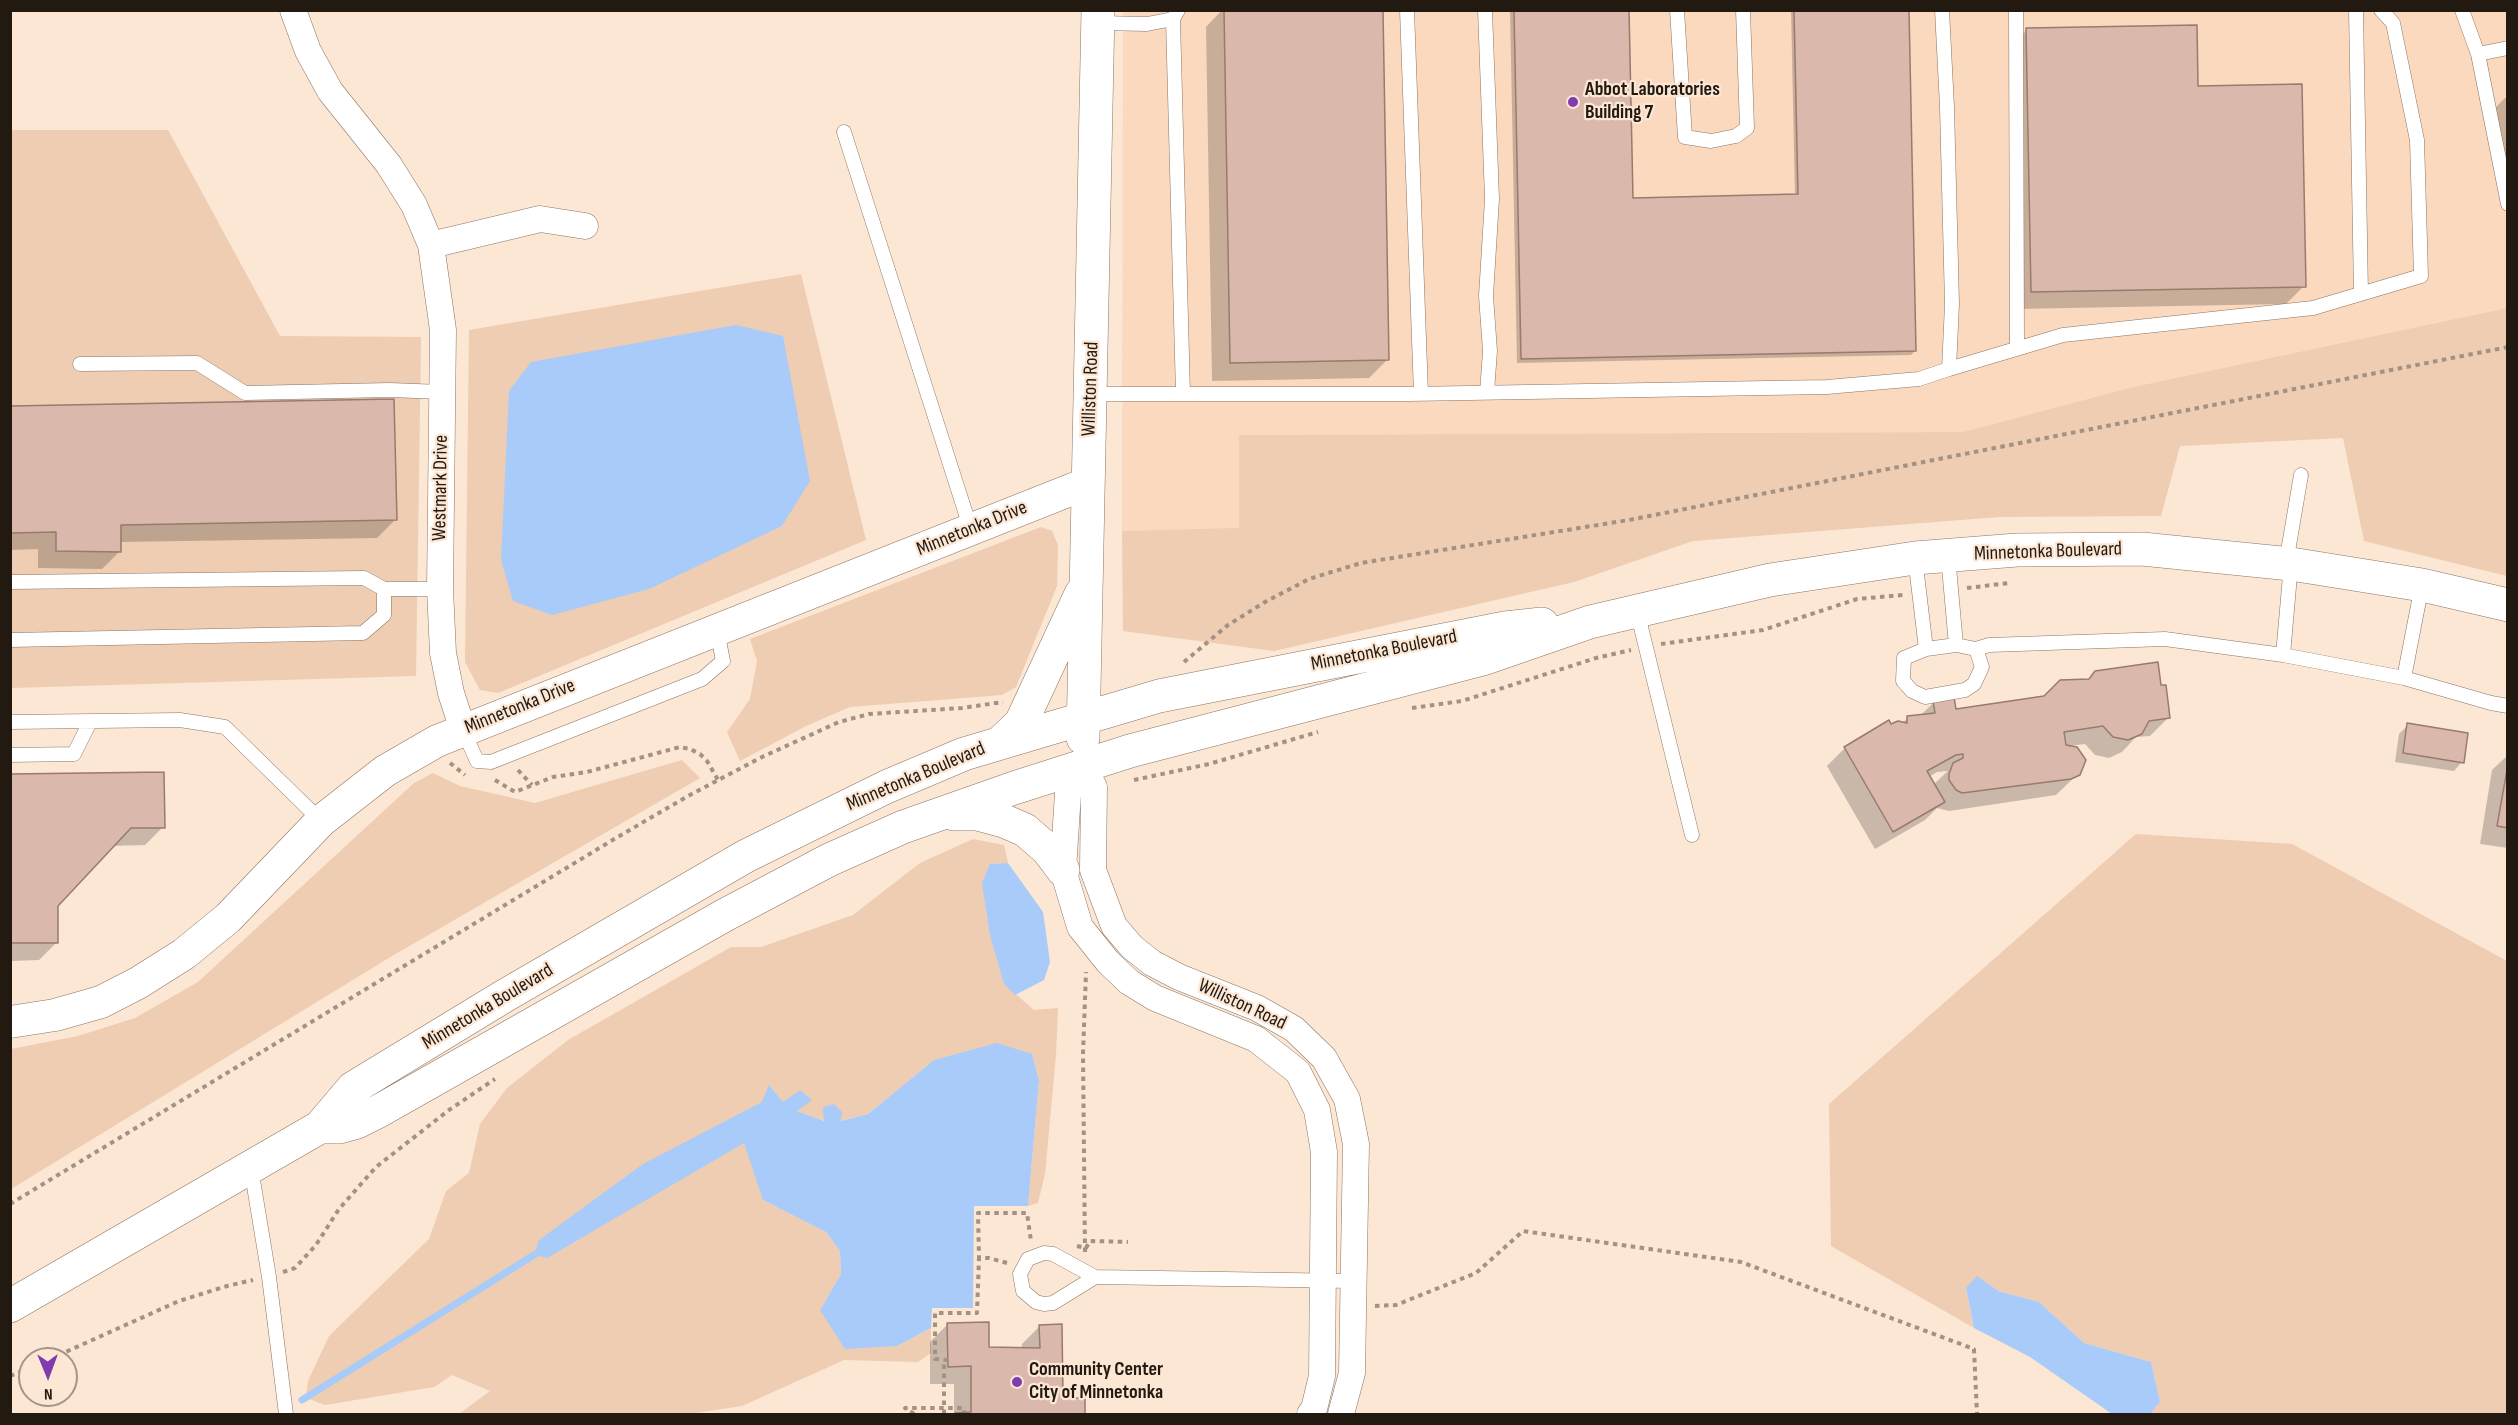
<!DOCTYPE html>
<html>
<head>
<meta charset="utf-8">
<style>
	body { margin:0 }
	#map { position:relative; width:2518px; height:1425px; overflow:hidden; background:#fce6d4; font-family:"Sofia Sans Condensed",sans-serif }
	canvas { display:block }
	.frame { position:absolute; inset:0; border:12px solid #221911; pointer-events:none }
	.north { position:absolute; left:18px; top:1347px; width:60px; height:60px; box-sizing:border-box; background:#fce6d4; border:2px solid #a59486; border-radius:50%; rotate:179deg; font-size:16px; font-weight:700; line-height:24px; text-align:center; color:#221911 }
	.north::after { content:''; display:block; margin:auto; width:21px; height:27px; background:#803baf; clip-path:polygon(50% 0,100% 100%,50% 72%,0 100%) }
</style>
</head>
<body>
<div id="map">
<canvas width="2518" height="1425"></canvas>
<div class="frame"></div>
<div class="north">N</div>
</div>
<script>
const g = document.querySelector('canvas').getContext('2d');
g.lineJoin = 'round';
function fillPath(path, color) { g.fillStyle = color; g.fill(path, 'evenodd'); }
const toPath = rows => new Path2D(rows.map(r => 'M' + r).join(''));
function stroke(path, color, width, dash) { g.strokeStyle = color; g.lineWidth = width; g.lineCap = dash ? 'butt' : 'round'; g.setLineDash(dash || []); g.stroke(path); }
function label(font, color, halo, rows, align = 'center') {
  g.font = font + ' "Sofia Sans Condensed",sans-serif'; g.lineWidth = 4.5; g.setLineDash([]); g.textBaseline = 'middle'; g.strokeStyle = halo; g.fillStyle = color; for (const [text, x, y, turn = 0] of rows) {
    g.save(); g.translate(x, y); g.rotate((+turn || 0) * Math.PI / 180); g.textAlign = isNaN(turn) ? turn : align; if (halo) g.strokeText(text, 0, 0); g.fillText(text, 0, 0); g.restore();
  }
}
const built = toPath([
	[1123,11,2507,11,2507,308,2133,387,1963,432,1240,435,1239,529,1122,531]
]);
const green = toPath([
	[10,130,168,130,280,336,421,337,416,676,11,688],
	[801,274,866,540,498,693,480,690,465,662,469,330],
	[2507,308,2507,576,2364,541,2343,438,2180,446,2161,516,1999,517,1693,541,1574,582,1274,651,1123,631,1122,531,1239,528,1239,435,1963,432,2133,387],
	[1041,527,1052,531,1058,545,1057,586,1016,687,1002,695,850,707,806,726,740,761,727,732,750,699,757,661,750,639],
	[682,760,700,778,392,956,11,1189,11,1049,78,1036,135,1018,198,982,414,783,433,773,460,786,535,803],
	[2136,834,2292,844,2507,961,2507,1414,2150,1414,2160,1402,2151,1362,2084,1343,2039,1302,1998,1291,1966,1288,1974,1328,1831,1246,1829,1104],
	[973,839,1004,845,1008,863,990,864,1004,984,1034,1010,1058,1008,1056,1055,1045,1174,1038,1203,1028,1206,1039,1079,1032,1054,934,1060,868,1114,840,1121,825,1121,796,1111,783,1102,770,1086,763,1200,826,1232,840,1251,841,1274,820,1310,897,1346,931,1328,931,1353,918,1362,844,1360,742,1406,689,1414,459,1414,490,1391,452,1375,434,1387,325,1405,306,1398,308,1381,329,1336,429,1239,446,1191,469,1173,480,1124,507,1088,568,1040,731,947,761,947,853,915,920,863]
]);
const water = toPath([
	[736,325,783,336,810,481,782,526,649,589,552,615,513,601,501,560,509,391,531,362],
	[1008,863,1043,912,1050,962,1044,980,1015,995,1004,984,990,935,982,883,990,864],
	[997,1043,1032,1054,1039,1080,1028,1206,974,1206,973,1308,932,1308,931,1328,897,1346,845,1349,820,1310,841,1274,840,1251,826,1232,763,1200,744,1143,547,1258,534,1255,539,1240,643,1164,762,1102,769,1085,783,1102,800,1090,812,1100,797,1111,824,1121,823,1107,834,1104,842,1112,841,1121,868,1114,934,1060],
	[1977,1276,1998,1291,2039,1302,2084,1343,2151,1362,2160,1402,2150,1414,2112,1414,2030,1357,1974,1328,1966,1288]
]);
const shadow = toPath([
	[1222,10,1381,10,1387,360,1369,378,1212,381,1206,27],
	[1510,10,1628,10,1632,199,1795,196,1791,10,1908,10,1915,351,1911,355,1517,363],
	[2027,30,2197,88,2304,286,2286,304,2014,309,2009,48],
	[2505,98,2508,98,2508,217,2487,116],
	[10,407,395,520,377,538,120,542,120,551,102,569,38,568,38,549,10,550],
	[2160,687,2168,718,2150,736,2136,737,2122,752,2109,758,2095,755,2085,744,2068,746,2084,760,2082,770,2056,795,1949,811,1937,808,1925,820,1875,849,1827,766,1845,748,1902,723,1908,718,1920,716,1934,702,1955,711],
	[1948,771,1935,783,1934,786,1929,777,1937,772],
	[2408,725,2462,762,2454,771,2395,762,2399,734],
	[2508,755,2508,848,2480,844,2492,770],
	[10,776,163,827,145,845,112,846,56,905,57,942,39,960,10,961],
	[948,1324,988,1349,1022,1349,1022,1344,1040,1326,1062,1399,1083,1399,1083,1414,954,1414,954,1384,930,1384,930,1342]
]);
const stream = toPath([
	[302,1400,534,1255]
]);
const building = toPath([
	[1224,10,1383,10,1389,360,1230,363,1224,10],
	[1514,10,1629,10,1633,198,1798,194,1794,10,1909,10,1916,351,1521,359,1514,10],
	[2197,25,2198,86,2302,84,2306,287,2031,292,2026,28,2197,25],
	[394,399,397,520,121,525,121,552,56,551,56,532,10,533,10,406,394,399],
	[2158,662,2161,685,2166,685,2170,718,2149,721,2142,734,2128,740,2113,737,2103,726,2064,732,2066,745,2077,747,2086,760,2080,775,2071,779,1962,793,1956,790,1949,780,1949,774,1953,763,1963,758,1963,754,1956,755,1927,771,1945,802,1893,832,1844,747,1889,720,1891,724,1898,721,1907,723,1907,716,1935,713,1933,701,1954,697,1956,709,2044,696,2060,680,2089,679,2095,671,2158,662],
	[2407,723,2468,733,2464,763,2403,753,2407,723],
	[2508,764,2508,828,2497,826,2508,764],
	[164,772,165,828,131,828,58,906,58,943,10,943,10,774,164,772],
	[989,1322,989,1347,1040,1348,1039,1325,1062,1324,1063,1398,1085,1398,1085,1414,955,1414,955,1413,971,1412,971,1366,948,1367,947,1323,989,1322]
]);
const path = toPath([
	[1967,588,2009,583],
	[1661,644,1763,630,1857,599,1903,595],
	[1184,662,1228,625,1265,602,1309,579,1361,563,1629,520,2508,347],
	[1412,708,1462,701,1596,658,1631,650],
	[450,763,465,775],
	[518,770,532,785],
	[495,780,515,792,553,777,587,772,680,747,690,749,700,754,707,761,718,780],
	[1134,780,1209,764,1318,732],
	[10,1204,616,838,688,796,762,757,839,722,869,714,962,708,1003,702],
	[1077,1246,1086,1248,1090,1241,1128,1242],
	[1085,1252,1083,1054,1086,972],
	[1007,1263,989,1258,979,1258,978,1213,1027,1213,1031,1241],
	[283,1272,295,1268,316,1245,339,1209,376,1167,449,1110,495,1079],
	[1375,1306,1396,1305,1476,1273,1523,1231,1741,1262,1974,1349,1977,1414],
	[50,1359,179,1301,227,1286,253,1280],
	[948,1360,935,1359,935,1313,977,1313,979,1258],
	[10,1376,30,1368],
	[914,1414,905,1408,964,1408,964,1412],
	[944,1414,944,1360]
]);
const service = toPath([
	[1178,10,1173,19,1183,394],
	[1407,10,1421,394],
	[1485,10,1492,199,1486,296,1490,351,1487,392],
	[1677,10,1685,137,1711,141,1736,136,1747,128,1743,10],
	[2016,10,2017,349],
	[2356,10,2361,294],
	[2462,10,2478,54,2508,48],
	[1098,23,1147,24,1173,19],
	[2478,54,2508,204],
	[844,132,971,530],
	[80,364,197,363,245,393,390,390,442,392],
	[1949,369,2063,335,2313,308,2421,276,2417,140,2393,23,2381,10],
	[1091,394,1409,394,1827,387,1919,379,1949,369,1952,304,1947,107,1942,10],
	[1948,556,1956,645],
	[1915,558,1926,649],
	[2286,563,2301,475],
	[10,582,364,578,384,589,440,589],
	[1637,611,1692,835],
	[10,640,363,633,384,615,384,589],
	[1956,645,1976,649,1982,667,1974,684,1965,690,1925,697,1912,691,1903,681,1904,658,1926,649,1956,645],
	[1976,649,1989,645,2165,639,2283,655,2404,678,2491,703,2508,706],
	[2283,655,2291,564],
	[2404,678,2422,585],
	[10,722,180,720,225,727,321,821],
	[463,730,477,761,491,762,702,679,723,661,717,630],
	[10,755,74,754,90,722],
	[251,1168,269,1277,286,1414],
	[1095,1277,1053,1303,1044,1304,1036,1302,1023,1291,1020,1274,1028,1259,1044,1253,1053,1254,1095,1277,1352,1281]
]);
const minor = toPath([
	[293,10,308,51,330,91,389,165,414,205,431,245,443,330,440,589,443,653,451,693,463,730],
	[431,245,540,219,585,226],
	[1082,766,1094,787,1093,870,1114,926,1132,947,1152,963,1179,977,1257,1008,1294,1029,1324,1058,1347,1099,1356,1144,1352,1373,1341,1414],
	[1082,766,1068,793,1063,870,1080,927,1108,962,1129,982,1155,998,1256,1039,1298,1072,1317,1110,1324,1152,1322,1376,1314,1409,1310,1414]
]);
const tertiary = toPath([
	[10,1022,55,1015,101,1002,138,983,184,954,228,918,321,821,385,771,437,741,1088,483]
]);
const secondary = toPath([
	[1083,738,1098,10],
	[1000,743,1021,723,1081,594],
	[954,814,978,814,1004,821,1025,830,1048,850,1063,870],
	[320,1127,339,1127,357,1122,379,1111,725,915,829,860,903,827,1014,788,1130,751,1486,658,1590,622,1770,580,1915,558,2017,550,2142,549,2291,564,2422,585,2508,605],
	[10,1306,320,1127,353,1088,506,995,746,856,886,787,964,754,1159,696,1505,628,1542,624]
]);
const markers = [
	[1573,102,6,"#803baf"],
	[1017,1382,6,"#803baf"]
];
const poiNames = [
	["Abbot Laboratories",1585,90],
	["Building 7",1585,113],
	["Community Center",1029,1370],
	["City of Minnetonka",1029,1393]
];
const streetNames = [
	["Williston Road",1091,389,-88],
	["Westmark Drive",441,488,-89],
	["Minnetonka Drive",972,529,-22],
	["Minnetonka Boulevard",2048,552,-2],
	["Minnetonka Boulevard",1384,651,-11],
	["Minnetonka Drive",520,707,-22],
	["Minnetonka Boulevard",916,777,-23],
	["Williston Road",1242,1005,25],
	["Minnetonka Boulevard",488,1007,-31]
];
fillPath(built, '#fbd9be');
fillPath(green, '#eecdb2');
fillPath(water, '#a8cbfa');
fillPath(shadow, '#0003');
stroke(stream, '#a8cbfa', 7);
fillPath(building, '#dab9ac');
stroke(building, '#987a6e', 1.5);
stroke(service, '#8c7460', 15);
stroke(minor, '#8c7460', 27);
stroke(tertiary, '#8c7460', 33);
stroke(secondary, '#8c7460', 34);
stroke(path, '#a39284', 4, [4.5, 4.5]);
stroke(service, '#fff', 14);
stroke(minor, '#fff', 26);
stroke(tertiary, '#fff', 32);
stroke(secondary, '#fff', 33);
for (const [x, y, r, color] of markers) { const dot = new Path2D(); dot.arc(x, y, r, 0, 2 * Math.PI); g.fillStyle = color; g.fill(dot); stroke(dot, '#fce6d4', 2); }
label('bold 20px', '#221911', '#fce6d4', poiNames, 'left');
label('20px', '#221911', '#fce6d4', streetNames);
</script>
</body>
</html>
